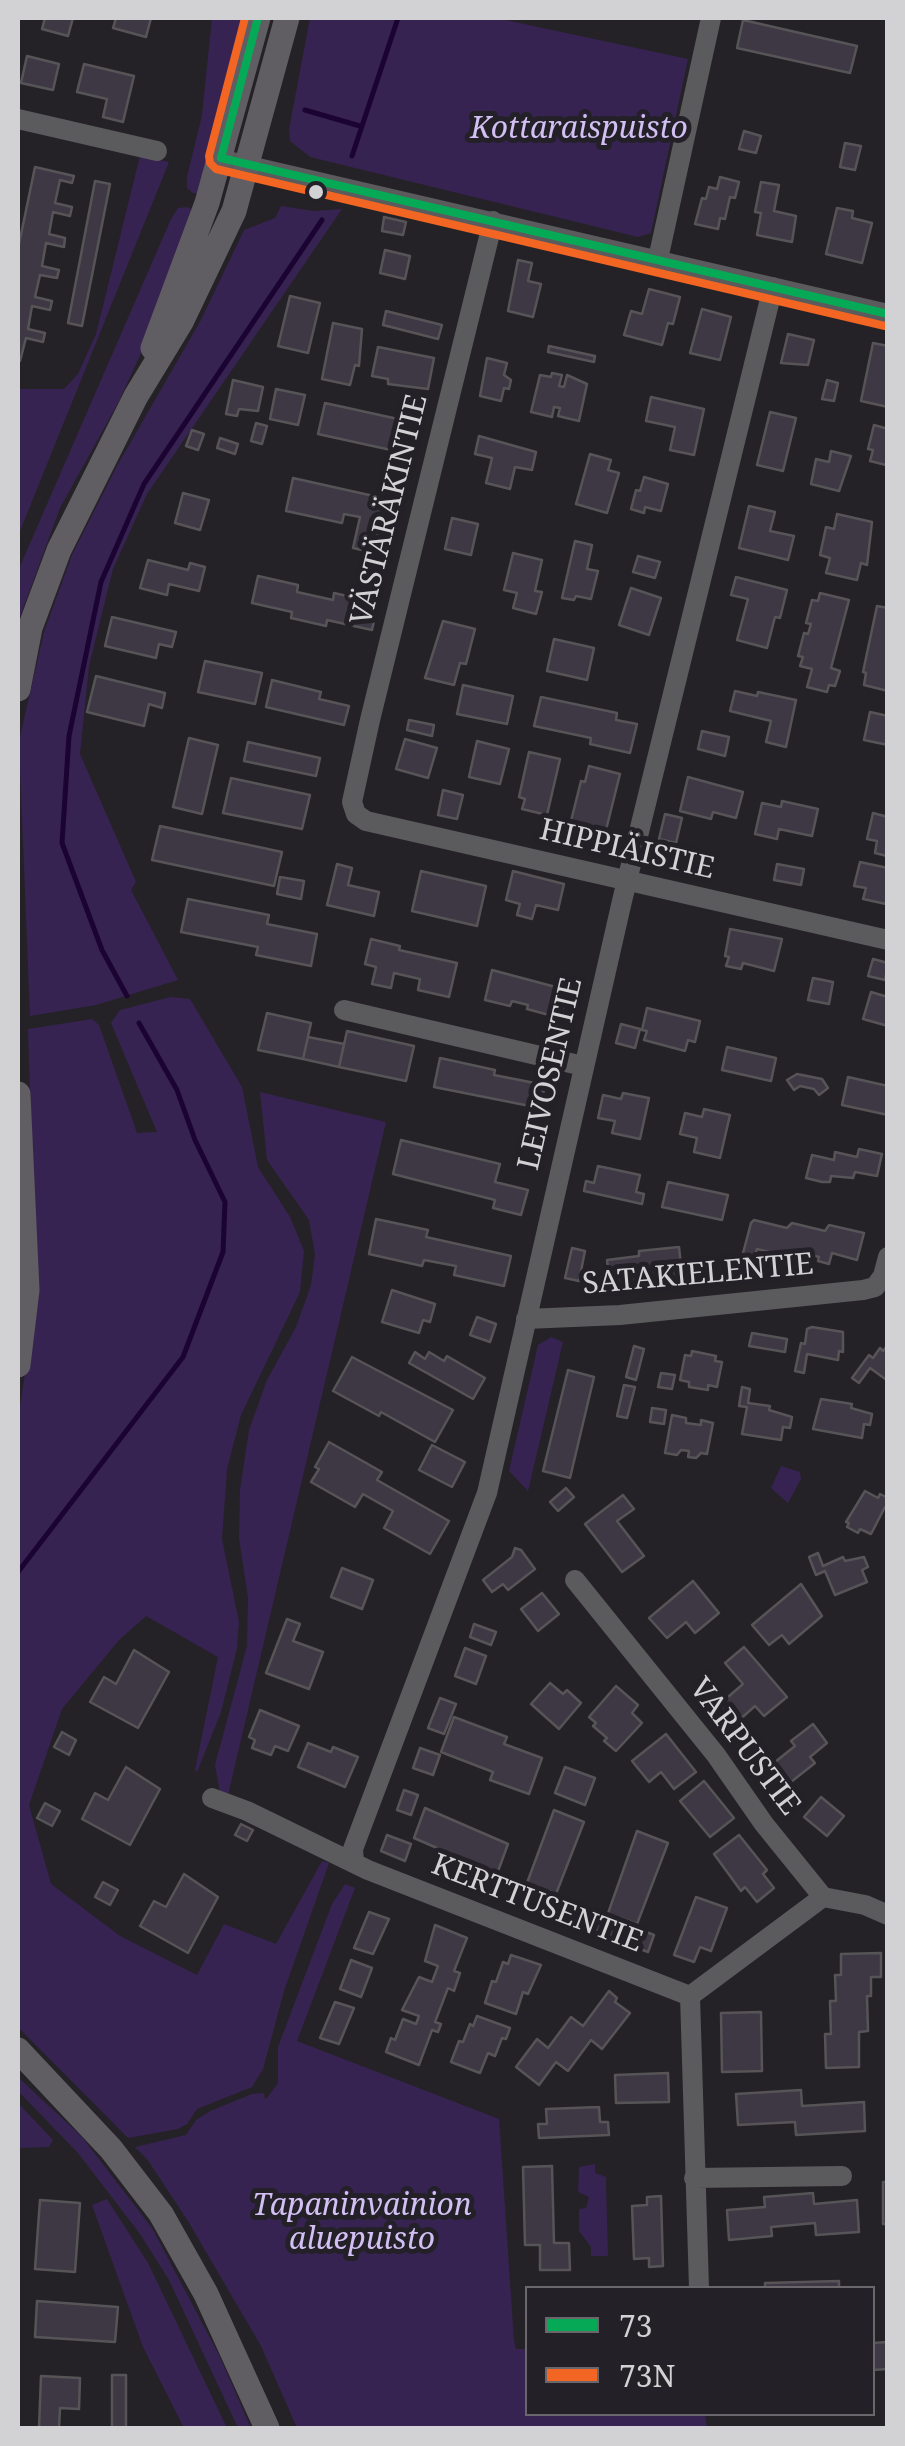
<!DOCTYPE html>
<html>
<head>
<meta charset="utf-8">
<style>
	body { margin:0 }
	#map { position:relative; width:905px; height:2446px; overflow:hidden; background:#242226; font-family:"Noto Serif",serif }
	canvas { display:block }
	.frame { position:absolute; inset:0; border:20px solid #d2d1d4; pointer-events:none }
	.legend { position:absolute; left:525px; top:2286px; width:350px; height:130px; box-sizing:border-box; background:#232127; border:2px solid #69676c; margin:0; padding:12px 18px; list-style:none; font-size:30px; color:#d2d1d4 }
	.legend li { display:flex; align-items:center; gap:20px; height:50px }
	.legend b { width:50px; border:2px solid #69676c }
</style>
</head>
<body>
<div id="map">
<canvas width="905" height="2446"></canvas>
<div class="frame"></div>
<ul class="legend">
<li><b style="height:12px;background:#06aa56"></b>73</li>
<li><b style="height:12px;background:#f26522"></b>73N</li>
</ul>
</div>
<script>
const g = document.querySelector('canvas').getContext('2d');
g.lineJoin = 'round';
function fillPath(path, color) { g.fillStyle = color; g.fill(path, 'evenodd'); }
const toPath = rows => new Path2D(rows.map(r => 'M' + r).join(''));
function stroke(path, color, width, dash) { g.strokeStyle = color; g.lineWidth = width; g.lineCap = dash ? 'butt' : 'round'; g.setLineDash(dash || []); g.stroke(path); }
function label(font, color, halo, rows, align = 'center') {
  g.font = font + ' "Noto Serif",serif'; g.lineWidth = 10; g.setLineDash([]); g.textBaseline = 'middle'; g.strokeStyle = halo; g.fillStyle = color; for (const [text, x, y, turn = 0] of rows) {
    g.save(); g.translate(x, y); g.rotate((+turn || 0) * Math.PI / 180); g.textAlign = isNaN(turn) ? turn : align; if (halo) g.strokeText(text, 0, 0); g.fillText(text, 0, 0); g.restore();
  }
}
const green = toPath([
	[212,18,251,18,199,194,193,193,187,188,187,177,202,115],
	[310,18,496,18,688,59,651,233,638,237,310,157,290,141,289,129],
	[140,156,169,162,18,536,18,389,64,389,78,374,96,334],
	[281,206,314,211,342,209,147,494,113,569,89,666,80,754,136,882,131,890,178,980,96,1005,30,1016,19,741,44,632,72,555,117,466,201,320,244,230,275,218],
	[188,207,193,211,158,316,119,401,60,508,18,622,18,572,21,564,171,219,178,208],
	[171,997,190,999,242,1087,258,1167,290,1217,304,1251,300,1292,241,1415,227,1469,222,1539,239,1622,237,1648,221,1712,197,1772,195,1770,218,1657,146,1616,119,1640,62,1709,29,1805,51,1884,120,1936,197,1975,224,1924,276,1944,322,1861,329,1863,284,1991,263,2069,252,2087,197,2109,187,2124,178,2129,128,2138,18,2027,18,1420,37,1293,28,1029,92,1019,99,1025,137,1133,157,1132,111,1023,120,1010],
	[260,1092,386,1122,228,1795,220,1793,215,1765,247,1646,248,1598,239,1538,240,1490,249,1430,267,1380,296,1327,311,1285,315,1254,309,1220,267,1160],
	[551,1337,563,1342,528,1491,509,1471,538,1345],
	[781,1466,800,1472,801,1479,788,1503,771,1488],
	[345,1884,355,1888,297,2041,499,2119,514,2341,516,2349,527,2349,528,2414,705,2414,707,2428,297,2428,261,2346,188,2221,147,2159,135,2147,186,2135,196,2120,210,2111,252,2094,264,2093,265,2099,267,2098,278,2083,278,2047,332,1904],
	[18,2077,82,2137,152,2228,219,2355,251,2428,238,2428,169,2280,140,2234,78,2153,18,2091],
	[18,2103,53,2140,49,2147,18,2148],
	[595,2164,595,2173,606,2177,606,2182,608,2256,591,2256,591,2247,579,2231,579,2209,586,2208,589,2197,578,2192,579,2167],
	[107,2199,148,2263,227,2428,184,2428,143,2347,92,2205]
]);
const stream = toPath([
	[305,110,360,126],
	[352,156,398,18],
	[127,996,102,950,62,843,69,736,101,582,144,484,322,220],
	[18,1572,183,1357,223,1252,225,1202,195,1140,177,1090,139,1023]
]);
const building = toPath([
	[45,18,73,18,68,36,42,29,45,18],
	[116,18,151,18,146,37,113,28,116,18],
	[743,20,857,46,850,73,737,48,743,20],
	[27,56,59,64,53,90,21,83,27,56],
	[84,64,134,76,123,122,103,117,107,99,77,92,84,64],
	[744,131,761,136,756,153,739,149,744,131],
	[845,143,861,146,855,170,840,167,845,143],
	[35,167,74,176,72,183,60,180,55,203,72,207,70,216,53,212,49,234,65,238,64,247,46,243,42,266,59,270,57,278,40,275,35,297,52,301,50,310,32,306,28,329,45,333,43,342,26,338,20,361,18,361,18,249,35,167],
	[720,177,739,182,735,198,730,197,725,219,720,218,718,229,695,224,702,198,706,199,709,187,717,189,720,177],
	[95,181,110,184,82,326,68,323,95,181],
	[761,182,779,185,774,211,796,216,792,242,757,235,761,213,755,212,761,182],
	[837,208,853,211,852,218,872,223,862,263,826,254,837,208],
	[384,217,406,222,403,235,382,231,384,217],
	[385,250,410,256,405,279,380,273,385,250],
	[518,260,532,263,528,281,541,284,533,317,508,311,518,260],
	[649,289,680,297,673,324,668,323,662,345,624,335,631,311,642,314,649,289],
	[290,296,320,303,308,353,278,346,290,296],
	[702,309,731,317,720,360,690,353,702,309],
	[386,311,442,325,438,339,383,325,386,311],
	[333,323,362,329,359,366,355,365,350,385,322,379,333,323],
	[788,334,814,340,808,365,781,363,788,334],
	[873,343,888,346,888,407,861,401,873,343],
	[549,346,595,356,594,362,548,352,549,346],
	[378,347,434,358,428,389,388,384,388,379,372,376,378,347],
	[487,358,507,363,504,375,511,380,509,389,504,388,501,401,480,396,487,358],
	[552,373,562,375,559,386,564,387,567,375,587,384,579,421,558,416,560,408,554,407,552,417,531,412,540,375,551,377,552,373],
	[233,380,263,387,258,411,239,409,237,416,226,414,233,380],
	[827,380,838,383,834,401,822,399,827,380],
	[276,389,305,395,298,425,270,419,276,389],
	[651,397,704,409,694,455,670,450,675,427,646,421,651,397],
	[325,403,407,421,400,452,318,434,325,403],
	[770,412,796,418,783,471,757,465,770,412],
	[256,423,267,426,262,444,251,441,256,423],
	[874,425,888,429,886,465,870,461,873,450,868,449,874,425],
	[192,430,204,434,198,450,186,446,192,430],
	[479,436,536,452,532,470,515,467,510,489,486,483,492,458,475,454,479,436],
	[220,438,238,444,235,454,217,448,220,438],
	[831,451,851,456,839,491,811,484,816,459,829,462,831,451],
	[590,454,611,460,608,470,619,473,607,513,576,504,590,454],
	[644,477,668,484,661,511,645,507,644,513,631,509,636,490,640,491,644,477],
	[293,478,387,499,385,505,393,506,387,537,370,534,366,551,353,548,360,517,344,514,342,523,286,511,293,478],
	[183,493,209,500,200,530,175,523,183,493],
	[749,506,775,512,770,531,794,536,788,560,739,548,749,506],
	[837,514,872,522,867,565,861,563,857,580,826,573,830,558,820,555,826,527,834,529,837,514],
	[452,518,478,524,471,555,445,549,452,518],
	[575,541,592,545,587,569,598,571,591,599,576,596,574,600,562,598,575,541],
	[513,553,542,560,535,591,542,592,536,614,513,608,517,593,504,590,513,553],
	[638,556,660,562,655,578,633,572,638,556],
	[148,560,188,570,190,563,205,567,199,591,169,584,167,595,140,588,148,560],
	[258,576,298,585,297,592,333,600,334,593,378,603,372,630,327,620,326,626,291,618,292,612,252,603,258,576],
	[736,577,787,590,780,618,775,617,767,648,737,640,748,599,731,595,736,577],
	[631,588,661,598,649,635,619,625,631,588],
	[820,593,849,600,831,668,840,671,835,686,829,685,827,692,807,687,812,669,800,666,803,657,798,656,804,633,808,634,811,624,806,623,812,600,818,601,820,593],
	[877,606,888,608,888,691,864,685,866,673,863,672,877,606],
	[112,617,176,632,172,647,159,644,156,658,105,646,112,617],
	[443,621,475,629,466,664,460,663,454,685,425,678,443,621],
	[554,639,594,648,587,680,547,671,554,639],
	[205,661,262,673,255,704,198,692,205,661],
	[96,676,165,693,162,708,149,704,144,726,87,712,96,676],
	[272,680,321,692,319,699,349,706,344,725,266,707,272,680],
	[463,685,513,696,507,724,457,714,463,685],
	[735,691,757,696,758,692,796,700,786,747,766,742,771,721,730,711,735,691],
	[541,697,617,713,616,720,637,724,630,753,590,744,591,738,534,726,541,697],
	[870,712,888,716,888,745,864,740,870,712],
	[409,720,434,725,432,736,407,730,409,720],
	[702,731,729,737,725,756,698,749,702,731],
	[189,738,218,745,202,814,173,807,189,738],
	[405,739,437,748,428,778,396,769,405,739],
	[477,741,509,749,500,784,469,777,477,741],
	[248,742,320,758,316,776,244,761,248,742],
	[529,752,560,759,547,815,522,809,525,799,519,797,529,752],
	[589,766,620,774,604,838,569,829,581,781,585,782,589,766],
	[688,777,743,792,736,818,713,812,711,819,680,811,688,777],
	[231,778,310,795,302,829,223,813,231,778],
	[443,790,463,795,457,819,438,815,443,790],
	[782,801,818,809,812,836,779,829,777,839,755,834,762,803,781,807,782,801],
	[873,813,888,817,887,856,875,853,877,841,867,839,873,813],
	[665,814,682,818,676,843,659,839,665,814],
	[160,826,282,852,274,886,152,860,160,826],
	[860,862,888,868,886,904,863,899,866,888,854,886,860,862],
	[337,864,352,868,348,885,379,892,374,916,327,905,337,864],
	[777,864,804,869,801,885,774,880,777,864],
	[421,871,486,886,477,926,412,911,421,871],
	[513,871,564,884,558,910,536,905,532,919,517,915,520,904,506,900,513,871],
	[280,877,304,881,301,899,277,894,280,877],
	[188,899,269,915,267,924,317,934,311,966,256,955,258,947,181,932,188,899],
	[730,929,782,939,774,971,743,963,741,969,726,966,729,957,725,956,730,929],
	[371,939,400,946,399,950,457,963,449,997,418,990,420,979,394,973,391,988,372,984,376,967,365,964,371,939],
	[873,959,888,963,885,980,868,976,873,959],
	[492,970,567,990,560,1018,527,1009,528,1005,512,1001,510,1006,485,1000,492,970],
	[813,978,833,982,829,1004,808,1000,813,978],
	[871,992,888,997,888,1026,863,1019,871,992],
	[647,1008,700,1021,695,1042,688,1040,685,1051,644,1040,647,1031,642,1030,647,1008],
	[267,1013,311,1023,303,1059,258,1050,267,1013],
	[621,1024,640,1029,635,1048,616,1043,621,1024],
	[347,1031,414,1046,406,1081,339,1067,347,1031],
	[308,1037,344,1044,339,1067,303,1059,308,1037],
	[727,1047,776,1058,771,1081,722,1070,727,1047],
	[440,1058,495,1070,494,1075,545,1085,540,1108,434,1087,440,1058],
	[797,1074,822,1079,828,1088,819,1095,814,1089,800,1086,794,1090,787,1080,797,1074],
	[848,1077,888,1086,888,1115,842,1105,848,1077],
	[623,1093,649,1098,640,1139,612,1133,615,1121,598,1118,603,1095,621,1099,623,1093],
	[704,1109,730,1115,720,1158,694,1152,697,1138,680,1134,685,1113,702,1117,704,1109],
	[401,1140,500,1164,495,1182,528,1190,521,1215,493,1208,495,1200,393,1174,401,1140],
	[859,1149,882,1154,877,1176,855,1172,853,1178,831,1176,830,1182,822,1182,806,1178,812,1155,834,1160,835,1152,857,1157,859,1149],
	[598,1166,640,1175,636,1192,644,1194,642,1204,584,1191,586,1181,594,1183,598,1166],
	[668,1182,728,1195,722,1220,662,1207,668,1182],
	[376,1219,428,1230,426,1237,511,1256,504,1286,454,1275,456,1266,424,1260,422,1266,369,1254,376,1219],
	[754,1220,787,1228,792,1223,825,1231,829,1225,864,1233,857,1260,832,1253,829,1264,818,1261,819,1257,795,1251,792,1262,780,1259,781,1255,757,1249,754,1259,742,1257,751,1223,754,1220],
	[679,1247,683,1283,611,1292,607,1260,639,1256,639,1251,679,1247],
	[572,1248,585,1251,579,1281,565,1278,572,1248],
	[392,1290,435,1304,430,1322,423,1320,419,1333,382,1322,392,1290],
	[477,1317,496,1324,490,1342,470,1335,477,1317],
	[812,1327,843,1332,843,1352,839,1351,838,1360,807,1354,804,1373,795,1371,801,1343,805,1344,807,1329,812,1327],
	[752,1333,787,1339,785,1352,749,1346,752,1333],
	[634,1346,644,1349,636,1380,626,1377,634,1346],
	[887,1346,888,1381,870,1368,859,1383,852,1378,869,1355,873,1358,880,1348,883,1351,887,1346],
	[692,1351,716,1356,715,1361,722,1362,717,1387,708,1385,708,1390,689,1387,689,1382,680,1380,685,1355,691,1356,692,1351],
	[415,1352,425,1359,429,1352,444,1361,447,1356,485,1378,473,1399,409,1363,415,1352],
	[352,1357,453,1410,435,1442,381,1412,379,1416,333,1391,352,1357],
	[568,1370,594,1377,570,1478,543,1471,568,1370],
	[661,1373,675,1375,672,1389,658,1387,661,1373],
	[624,1385,635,1387,627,1418,617,1416,624,1385],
	[742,1387,750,1389,748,1403,770,1406,769,1410,792,1417,790,1428,783,1427,781,1440,742,1434,747,1407,739,1406,742,1387],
	[821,1399,852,1404,851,1408,872,1414,870,1425,864,1424,862,1438,813,1429,821,1399],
	[652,1408,666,1410,664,1424,650,1422,652,1408],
	[672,1415,686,1418,686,1423,701,1425,701,1420,713,1423,707,1454,701,1453,696,1458,688,1457,689,1451,681,1450,677,1455,665,1453,672,1415],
	[329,1442,382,1472,377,1480,449,1521,430,1554,384,1528,393,1511,363,1494,355,1507,311,1482,319,1469,315,1467,329,1442],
	[432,1445,465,1462,452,1487,419,1470,432,1445],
	[566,1488,574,1497,558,1511,550,1502,566,1488],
	[865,1491,878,1498,880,1494,888,1498,888,1508,885,1507,871,1534,860,1529,858,1533,847,1527,849,1523,846,1522,865,1491],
	[623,1495,634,1509,617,1521,644,1556,622,1572,585,1524,623,1495],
	[515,1548,521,1550,535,1569,508,1590,503,1584,492,1592,483,1580,512,1557,515,1548],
	[818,1553,823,1566,843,1557,845,1561,864,1557,868,1567,862,1570,867,1582,835,1595,825,1571,816,1575,809,1557,818,1553],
	[342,1568,373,1580,362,1609,331,1597,342,1568],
	[693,1581,719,1613,695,1633,686,1622,667,1638,649,1618,693,1581],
	[801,1584,822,1616,789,1644,782,1635,769,1645,752,1625,801,1584],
	[542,1593,559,1614,538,1631,521,1609,542,1593],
	[287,1619,300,1624,293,1641,323,1652,309,1689,266,1673,287,1619],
	[474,1624,496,1632,491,1645,470,1637,474,1624],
	[744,1647,787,1697,764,1716,755,1706,736,1723,720,1704,743,1684,725,1663,744,1647],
	[465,1648,486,1656,476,1684,455,1676,465,1648],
	[134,1650,169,1672,138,1728,90,1702,104,1677,116,1684,134,1650],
	[550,1683,563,1694,567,1690,581,1703,559,1729,531,1704,550,1683],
	[616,1686,638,1705,632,1713,642,1723,616,1751,604,1741,607,1738,593,1726,596,1723,589,1717,616,1686],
	[440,1698,456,1704,444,1734,428,1728,440,1698],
	[260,1710,299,1726,288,1751,275,1746,271,1755,252,1748,255,1740,249,1737,260,1710],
	[454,1717,507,1737,504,1744,542,1758,529,1794,490,1780,493,1772,441,1752,454,1717],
	[813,1724,827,1743,810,1757,815,1763,791,1782,775,1762,795,1746,791,1741,813,1724],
	[62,1732,76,1740,69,1755,54,1747,62,1732],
	[666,1734,696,1772,674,1789,661,1772,649,1782,632,1761,666,1734],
	[308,1743,331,1752,333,1747,358,1757,345,1787,298,1767,308,1743],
	[420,1748,440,1755,433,1775,413,1768,420,1748],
	[126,1767,160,1789,130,1845,82,1819,95,1793,108,1800,126,1767],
	[565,1767,595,1778,585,1805,555,1793,565,1767],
	[704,1781,734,1818,710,1837,680,1801,704,1781],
	[404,1790,418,1795,411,1815,397,1810,404,1790],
	[821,1797,844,1816,827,1836,804,1817,821,1797],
	[45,1803,60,1811,52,1826,37,1818,45,1803],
	[425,1808,508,1844,497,1874,414,1838,425,1808],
	[554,1810,584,1822,556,1894,527,1883,554,1810],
	[241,1824,253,1830,247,1841,235,1835,241,1824],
	[637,1831,668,1843,637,1924,621,1918,614,1937,591,1928,596,1915,606,1919,637,1831],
	[387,1835,411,1844,405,1861,381,1851,387,1835],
	[739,1835,767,1870,763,1874,774,1888,757,1902,745,1887,741,1891,714,1854,739,1835],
	[184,1874,218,1897,188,1953,140,1926,154,1901,166,1907,184,1874],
	[103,1882,118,1890,110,1905,95,1897,103,1882],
	[696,1897,727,1908,711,1951,700,1947,694,1962,674,1955,696,1897],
	[369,1912,389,1919,373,1954,354,1948,369,1912],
	[435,1925,467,1938,454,1971,460,1973,454,1991,448,1988,435,2022,441,2024,438,2032,432,2030,419,2065,386,2052,391,2038,395,2040,403,2019,416,2024,419,2016,402,2010,419,1977,432,1982,438,1966,425,1961,435,1925],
	[639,1929,654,1935,648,1952,632,1946,639,1929],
	[881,1953,881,1977,871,1977,871,1996,867,1996,868,2031,859,2032,859,2067,826,2068,825,2034,831,2034,830,2001,836,2001,835,1975,841,1975,841,1954,881,1953],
	[511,1955,541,1965,528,1994,523,1992,516,2014,485,2003,492,1981,496,1982,503,1962,508,1964,511,1955],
	[351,1960,372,1968,361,1997,340,1989,351,1960],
	[609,1991,617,1998,615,2002,630,2013,602,2049,591,2040,568,2071,556,2062,539,2085,516,2067,537,2039,548,2048,571,2017,583,2026,609,1991],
	[335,2002,354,2008,339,2044,320,2038,335,2002],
	[761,2012,762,2071,722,2072,721,2013,761,2012],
	[477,2016,510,2028,506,2039,502,2038,495,2056,488,2053,480,2073,451,2062,459,2041,463,2042,470,2024,473,2026,477,2016],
	[668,2073,669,2102,616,2103,615,2075,668,2073],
	[801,2090,802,2106,864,2102,865,2131,796,2135,795,2122,738,2125,736,2094,801,2090],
	[599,2107,600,2122,608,2122,609,2135,539,2138,538,2124,547,2124,546,2109,599,2107],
	[552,2166,554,2243,569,2243,570,2270,540,2270,540,2245,525,2245,523,2167,552,2166],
	[883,2182,888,2182,888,2224,883,2224,883,2182],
	[813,2193,814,2204,857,2200,859,2232,816,2235,815,2223,771,2227,772,2236,729,2240,727,2210,765,2207,764,2197,813,2193],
	[661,2196,663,2266,649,2267,649,2258,634,2259,632,2206,647,2205,647,2197,661,2196],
	[40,2200,80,2203,75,2272,35,2269,40,2200],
	[839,2281,839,2288,765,2288,765,2283,839,2281],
	[37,2301,118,2307,115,2342,35,2337,37,2301],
	[888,2342,888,2369,872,2370,872,2343,888,2342],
	[112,2375,126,2375,126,2428,112,2428,112,2375],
	[41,2376,80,2378,79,2409,60,2408,59,2428,74,2428,39,2428,41,2376]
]);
const minor = toPath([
	[18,119,157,151],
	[232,162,888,314],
	[493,221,370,720,352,802,356,814,366,821,888,940],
	[658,259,711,18],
	[344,1010,583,1066],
	[526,1319,620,1315,863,1290,875,1287,883,1276,888,1257],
	[575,1580,716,1755,764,1824,823,1897,865,1905,888,1915],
	[212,1798,247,1811,368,1870,690,1996,823,1897],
	[354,1862,353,1849,487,1493,622,901,773,287],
	[690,1996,699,2288],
	[694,2178,842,2176]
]);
const major = toPath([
	[153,348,207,203,258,18],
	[18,689,30,628,59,550,136,396,181,322,234,211,287,18],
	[18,1094,27,1290,18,1365],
	[18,2050,111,2149,161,2214,206,2294,267,2428]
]);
const bus1 = toPath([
	[258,18,221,158,888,314]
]);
const bus2 = toPath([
	[245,18,209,156,210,163,216,169,885,326]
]);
const markers = [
	[316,192,9,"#d2d1d4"]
];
const parkNames = [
	["Kottaraispuisto",579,129],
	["Tapaninvainion",362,2206],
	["aluepuisto",362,2240]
];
const streetNames = [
	["VÄSTÄRÄKINTIE",390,510,-76],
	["HIPPIÄISTIE",627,850,13],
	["LEIVOSENTIE",551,1074,-77],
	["SATAKIELENTIE",698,1275,-5],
	["VARPUSTIE",744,1747,53],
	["KERTTUSENTIE",537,1904,21]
];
fillPath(green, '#372351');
stroke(stream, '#1b0432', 5);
fillPath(building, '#3d3844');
stroke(building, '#565457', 2.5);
stroke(minor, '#5b5a5d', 20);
stroke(major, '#605d63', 25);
stroke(bus1, '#06aa56', 8);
stroke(bus2, '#f26522', 8);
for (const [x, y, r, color] of markers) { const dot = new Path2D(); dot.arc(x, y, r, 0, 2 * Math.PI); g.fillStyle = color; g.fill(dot); stroke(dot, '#232127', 4); }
label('italic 30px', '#d2bff3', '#232127', parkNames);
label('30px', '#d2d1d4', '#232127', streetNames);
</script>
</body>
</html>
